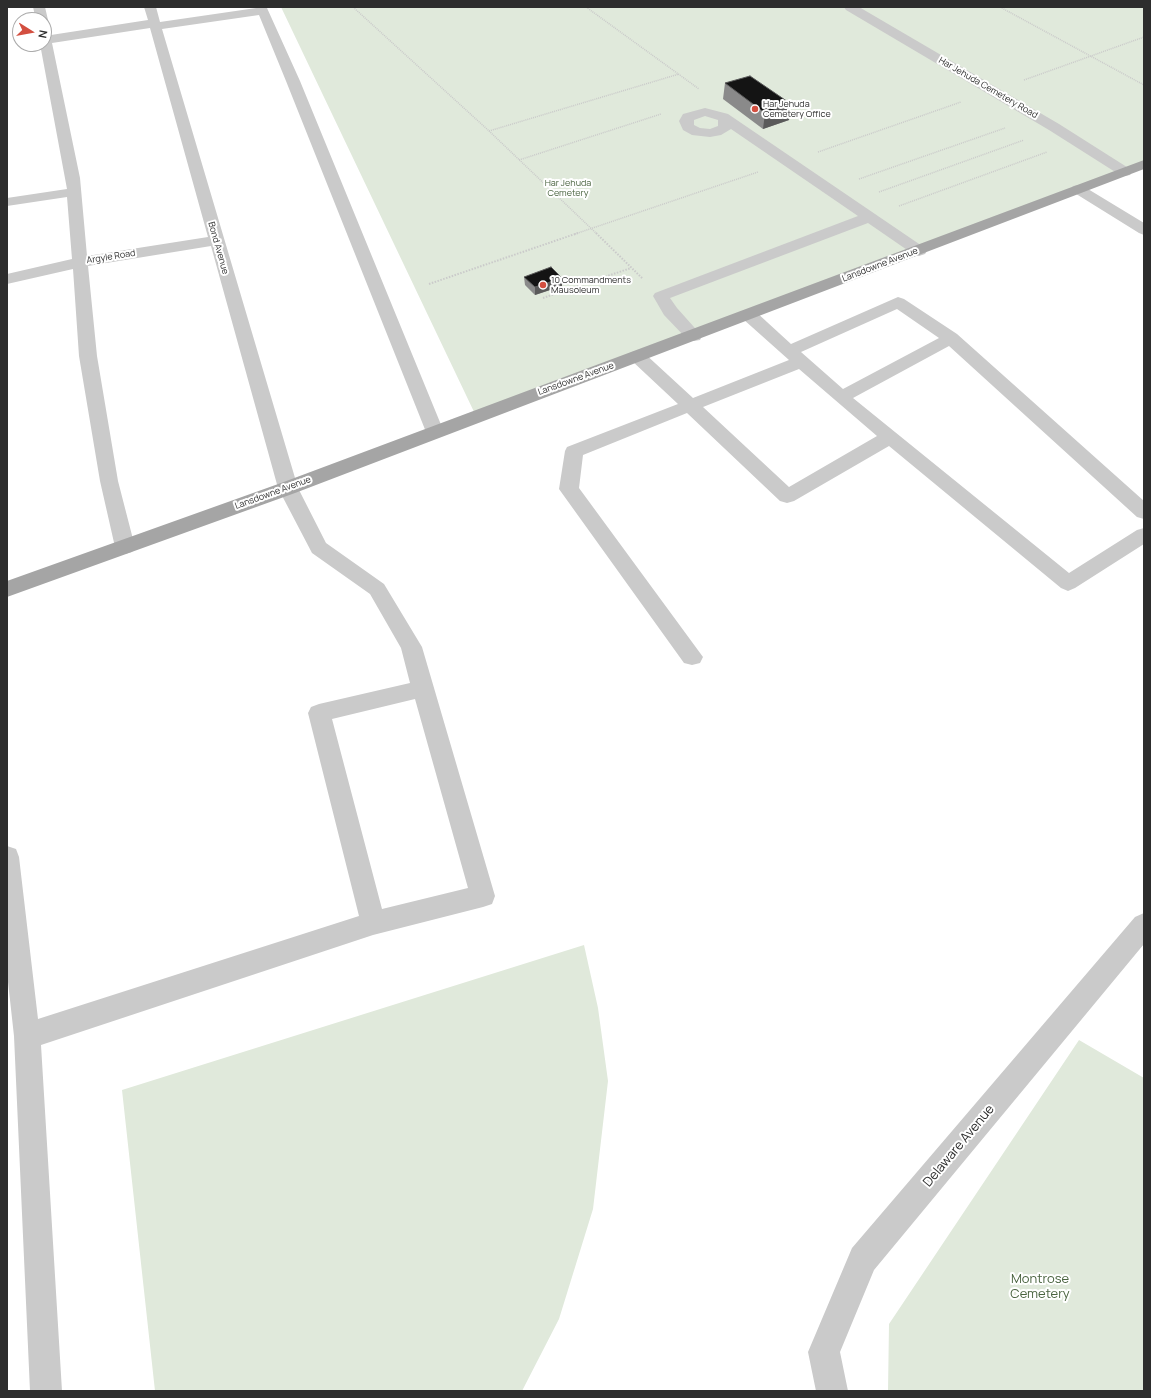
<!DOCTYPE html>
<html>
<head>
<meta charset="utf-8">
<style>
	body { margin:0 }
	#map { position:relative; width:1151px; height:1398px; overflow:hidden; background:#fff; font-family:Manrope,sans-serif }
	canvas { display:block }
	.frame { position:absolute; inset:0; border:8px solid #2d2d2d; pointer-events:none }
	.north { position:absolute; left:12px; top:12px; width:40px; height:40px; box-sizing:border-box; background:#fff; border:1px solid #ababab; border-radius:50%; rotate:101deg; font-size:11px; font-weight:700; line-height:16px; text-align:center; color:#2d2d2d }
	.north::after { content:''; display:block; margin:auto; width:14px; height:18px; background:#d34f40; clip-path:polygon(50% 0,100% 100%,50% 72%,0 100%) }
</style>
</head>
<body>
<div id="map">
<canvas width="1151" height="1398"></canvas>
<div class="frame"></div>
<div class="north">N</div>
</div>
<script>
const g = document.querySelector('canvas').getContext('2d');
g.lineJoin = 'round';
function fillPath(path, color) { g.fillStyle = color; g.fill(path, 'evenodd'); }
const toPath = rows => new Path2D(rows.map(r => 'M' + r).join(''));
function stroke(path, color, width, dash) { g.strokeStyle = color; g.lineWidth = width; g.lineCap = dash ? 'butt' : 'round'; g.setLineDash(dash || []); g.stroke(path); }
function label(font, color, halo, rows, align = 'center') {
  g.font = font + ' Manrope,sans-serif'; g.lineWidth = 4; g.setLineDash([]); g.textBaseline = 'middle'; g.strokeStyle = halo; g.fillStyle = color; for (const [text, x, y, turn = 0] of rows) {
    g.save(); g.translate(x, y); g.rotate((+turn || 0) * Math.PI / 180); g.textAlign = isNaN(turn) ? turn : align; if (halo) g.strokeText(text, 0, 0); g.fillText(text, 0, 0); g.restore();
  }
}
const green = toPath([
	[281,7,1144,7,1144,164,476,416],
	[584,945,598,1008,608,1081,593,1209,559,1319,522,1391,155,1391,122,1090],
	[1079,1040,1144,1078,1144,1391,888,1391,889,1324]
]);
const pathFar1 = toPath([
	[353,7,488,130,597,234],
	[586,7,699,89],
	[1000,7,1144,85],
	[1024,80,1144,37],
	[489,131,679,74],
	[818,152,961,102],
	[519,160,661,114],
	[859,179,1005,128],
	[879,192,1024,140],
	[899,206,1047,152],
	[575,234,758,172]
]);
const path = toPath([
	[596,233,643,279],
	[429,284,578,233],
	[543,298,631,268]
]);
const minor = toPath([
	[33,7,45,7,48,20,46,23,44,23,44,20,36,20,33,7],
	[144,7,156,7,160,22,263,7,267,8,300,81,444,432,441,436,435,438,429,436,426,432,286,81,259,15,162,29,298,488,326,543,384,584,422,647,495,896,492,904,483,907,373,935,41,1045,62,1391,30,1391,14,1036,7,973,7,846,16,849,19,857,38,1019,359,916,308,713,311,707,319,704,410,683,401,648,370,594,312,553,278,488,211,246,88,266,97,356,118,481,135,547,132,552,125,554,118,552,115,547,100,481,79,356,73,269,7,284,7,274,72,259,67,197,7,206,7,198,67,189,40,44,44,44,44,28,48,29,51,35,148,20,144,7],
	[150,28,208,237,87,256,80,178,52,43,150,28],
	[415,699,468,888,382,909,332,719,415,699],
	[844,7,859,7,1059,124,1130,169,1132,172,1130,175,1125,176,1120,175,1049,130,846,10,844,7],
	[705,108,728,114,925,248,927,251,925,254,919,256,913,254,868,223,670,298,677,308,702,336,700,340,694,341,688,340,664,315,653,296,655,293,858,216,731,129,721,135,710,137,692,135,683,130,679,121,683,114,705,108],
	[705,116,718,120,718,126,710,129,700,128,694,125,694,120,705,116],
	[1078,185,1083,186,1144,223,1144,235,1139,233,1073,192,1071,189,1073,186,1078,185],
	[898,297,904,299,957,334,1144,501,1144,519,1137,517,949,346,853,398,1069,573,1137,530,1144,528,1144,544,1075,588,1068,591,1061,588,889,446,794,501,787,503,780,501,687,413,583,455,579,488,703,657,700,663,692,665,684,663,559,489,565,451,567,447,678,404,631,360,628,356,631,352,637,351,643,352,693,398,789,360,743,319,741,315,743,311,749,310,755,311,791,344,898,297],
	[897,309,939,338,843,389,801,352,897,309],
	[799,369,877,436,789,487,703,407,799,369],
	[1144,913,1144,944,874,1270,840,1352,848,1391,816,1391,808,1352,852,1248,1135,917,1144,913]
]);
const major = toPath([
	[1144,160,1144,169,295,493,7,597,7,581,281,483,1144,160]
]);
const wall = toPath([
	[725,83,791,104,789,120,763,129,723,99],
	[524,277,562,286,535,295,525,285]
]);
const shadedWall = toPath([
	[791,104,789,120,763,129,765,113],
	[562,278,562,286,535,295,535,287]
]);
const building = toPath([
	[750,76,791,104,765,113,725,83,750,76],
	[551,267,562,278,535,287,524,277,551,267]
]);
const markers = [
	[755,109,4,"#d34f40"],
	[543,285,4,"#d34f40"]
];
const farStreetnames = [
	["Har Jehuda Cemetery Road",988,88,30],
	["Bond Avenue",218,248,74],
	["Argyle Road",111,257,-9],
	["Lansdowne Avenue",880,265,-21],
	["Lansdowne Avenue",576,379,-20],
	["Lansdowne Avenue",273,493,-20]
];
const farPoinames = [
	["Har Jehuda",763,104],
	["Cemetery Office",763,114],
	["10 Commandments",551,280],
	["Mausoleum",551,290]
];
const farParknames = [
	["Har Jehuda",568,183],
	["Cemetery",568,193]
];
const nearStreetnames = [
	["Delaware Avenue",959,1146,-50]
];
const nearParknames = [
	["Montrose",1040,1279],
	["Cemetery",1040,1294]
];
fillPath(green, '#e0e9db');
stroke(pathFar1, '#cacaca', 1.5, [1, 1]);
stroke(path, '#cacaca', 2, [1.5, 1.5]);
fillPath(minor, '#cacaca');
fillPath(major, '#a5a5a5');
fillPath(wall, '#8a8a8a');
fillPath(shadedWall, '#5a5a5a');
fillPath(building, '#141414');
stroke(building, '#5a5a5a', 1);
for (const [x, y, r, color] of markers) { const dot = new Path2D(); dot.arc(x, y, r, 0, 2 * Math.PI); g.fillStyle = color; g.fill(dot); stroke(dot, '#fff', 1.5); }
label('9px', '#2d2d2d', '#fff', farStreetnames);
label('9px', '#2d2d2d', '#fff', farPoinames, 'left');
label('9px', '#49633f', '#fff', farParknames);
label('13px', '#2d2d2d', '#fff', nearStreetnames);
label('13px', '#49633f', '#fff', nearParknames);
</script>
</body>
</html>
